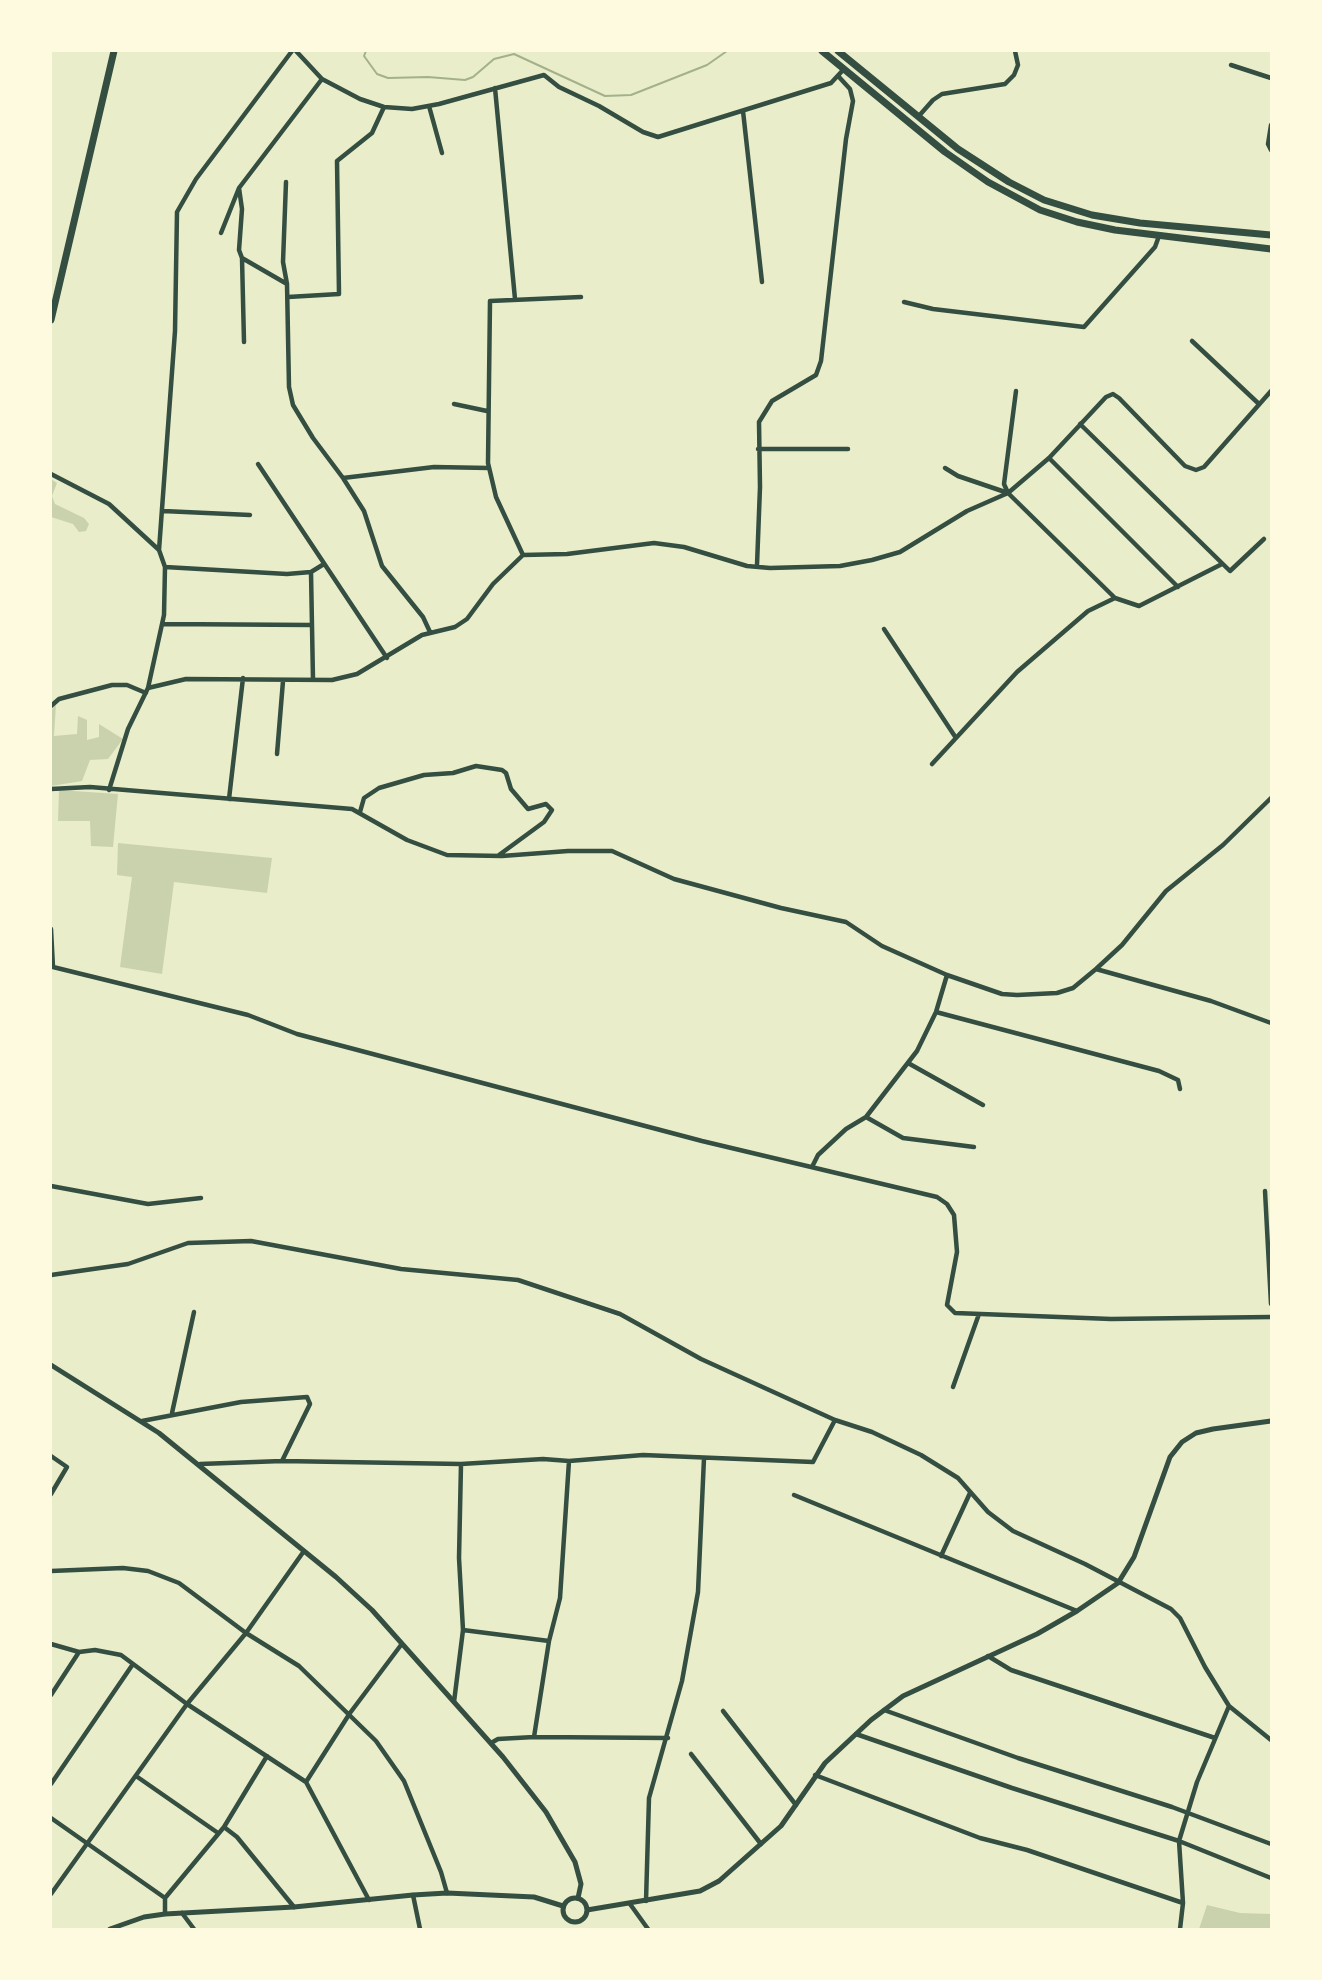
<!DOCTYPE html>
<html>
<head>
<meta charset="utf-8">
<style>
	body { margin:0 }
	#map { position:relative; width:1322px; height:1980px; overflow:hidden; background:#e9edc9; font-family:"Roboto Condensed",sans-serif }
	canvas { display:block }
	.frame { position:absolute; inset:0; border:52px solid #fefae0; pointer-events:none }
</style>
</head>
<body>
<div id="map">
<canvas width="1322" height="1980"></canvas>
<div class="frame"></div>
</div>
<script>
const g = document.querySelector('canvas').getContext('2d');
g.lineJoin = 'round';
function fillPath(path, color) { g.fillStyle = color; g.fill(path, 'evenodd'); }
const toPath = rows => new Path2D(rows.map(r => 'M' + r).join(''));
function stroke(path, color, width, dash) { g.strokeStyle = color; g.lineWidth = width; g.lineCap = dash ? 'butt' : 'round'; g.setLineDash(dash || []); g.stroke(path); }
const green = toPath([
	[51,479,57,483,52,496,55,504,84,518,89,524,86,531,79,532,73,524,51,517],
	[56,704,54,736,77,734,78,716,87,720,87,740,99,737,99,724,123,739,108,759,90,760,82,781,51,786,51,711],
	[59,790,118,794,113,847,91,846,90,821,58,821],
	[118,843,272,858,267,893,174,882,162,974,120,967,132,877,117,875],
	[1207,1905,1240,1913,1271,1914,1271,1929,1199,1929]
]);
const stream = toPath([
	[366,51,364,56,377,74,388,78,428,77,465,80,473,77,494,59,514,54,605,96,631,95,707,65,727,51]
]);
const minor = toPath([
	[296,51,322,79,360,99,384,107,412,109,439,104,544,75,559,87,599,106,643,132,658,137,831,83,844,69],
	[1231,65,1271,78],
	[495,88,515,299],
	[429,106,442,153],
	[743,111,762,282],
	[918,117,933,100,942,94,1005,84,1014,75,1018,65,1015,51],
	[1271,125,1268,144,1271,150],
	[286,182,283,262,287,284,289,387,293,405,313,438,343,478,364,511,382,566,423,617,430,632],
	[221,233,239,188],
	[242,258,287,284],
	[288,297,339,294,337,161,372,133,384,107],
	[904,302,933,309,1084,327,1155,247,1159,236],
	[1192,341,1259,404],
	[244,342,242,258,239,250,242,209,239,188,322,79],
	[1016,391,1004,484,1008,493,1115,598],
	[454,404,487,411],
	[1080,424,1230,571,1264,539],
	[758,449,848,449],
	[1049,458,1178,587],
	[258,464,387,658],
	[945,468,958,476,1008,493],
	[51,474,109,504,159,550],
	[343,478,434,467,489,468],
	[163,511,250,515],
	[523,555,496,497,488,463,490,301,581,297],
	[757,565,760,487,759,422,772,401,816,375,821,361,846,139,853,101,850,89,839,77],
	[165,567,287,574,311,572],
	[162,624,311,625],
	[884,629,956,738],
	[313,680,311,572,324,564],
	[148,688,186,679,332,680,357,674,422,635,455,627,467,619,493,584,523,555,567,554,654,543,684,547,747,566,770,568,840,566,872,560,900,552,967,511,1008,493,1049,458,1106,397,1113,394,1119,398,1185,466,1196,470,1204,467,1271,391],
	[51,706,59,699,112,685,127,685,146,693],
	[277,754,283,681],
	[932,764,1017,672,1088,611,1115,598,1139,606,1222,564],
	[51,789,90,787,352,809,407,840,447,855,502,856,568,851,612,851,674,879,781,908,846,922,882,946,947,975,1002,994,1017,995,1057,993,1073,988,1096,969,1122,945,1166,891,1223,845,1271,798],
	[109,790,128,729,148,688,164,615,165,567,159,550,175,331,177,212,196,179,292,51],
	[229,799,243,678],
	[360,812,364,798,379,788,424,775,453,773,476,766,502,770,506,773,511,789,528,809,546,804,552,810,544,822,499,855],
	[51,929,53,967],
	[53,967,248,1015,297,1034,702,1141,937,1197,947,1204,954,1215,957,1252,947,1305,955,1313,1111,1319,1271,1317],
	[1096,969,1211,1001,1271,1023],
	[936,1012,1159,1071,1178,1080,1180,1089],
	[908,1063,983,1105],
	[866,1117,903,1138,974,1147],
	[812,1167,818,1155,846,1129,866,1117,917,1051,936,1012,947,975],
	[51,1186,148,1204,201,1198],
	[1265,1191,1271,1304],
	[51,1275,128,1264,188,1243,251,1241,401,1269,518,1280,620,1314,701,1359,835,1420,872,1432,921,1455,958,1478,988,1512,1013,1531,1085,1564,1171,1609,1180,1618,1205,1667,1229,1706,1271,1740],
	[953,1387,979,1314],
	[172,1413,194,1312],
	[142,1421,241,1402,307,1397,310,1404,282,1461],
	[51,1456,67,1467,51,1494],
	[200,1464,282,1461,461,1464,543,1459,569,1461,643,1455,813,1462,835,1420],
	[794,1495,1077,1611],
	[941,1556,970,1493],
	[51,1571,123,1568,148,1571,179,1583,246,1633,299,1666,376,1741,404,1781,441,1872,447,1893],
	[463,1630,549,1641],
	[51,1644,79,1652,95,1650,121,1655,187,1704,306,1782,369,1900],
	[988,1656,1011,1670,1215,1738],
	[51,1695,79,1652],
	[454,1702,463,1630,459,1558,461,1464],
	[884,1710,1018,1758,1172,1807,1271,1844],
	[723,1711,796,1805],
	[856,1734,1012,1788,1179,1841,1271,1878],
	[534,1737,549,1641,560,1598,569,1461],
	[491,1743,498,1739,534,1737,668,1738],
	[691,1754,761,1844],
	[815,1775,980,1838,1027,1850,1183,1903],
	[136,1776,218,1833],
	[306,1782,350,1713,401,1645],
	[51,1784,133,1664],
	[51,1818,165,1898],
	[224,1827,237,1837,294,1907],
	[51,1894,187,1704,246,1633,304,1551],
	[413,1895,420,1929],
	[646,1901,649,1798,682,1681,698,1592,704,1458],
	[630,1904,648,1929],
	[182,1913,194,1929],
	[165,1914,165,1898,224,1827,267,1756],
	[1180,1929,1183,1903,1179,1841,1197,1782,1229,1706]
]);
const tertiary = toPath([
	[51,1365,159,1433,336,1577,372,1610,503,1757,546,1812,575,1862,581,1884,578,1898],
	'563 1910a12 12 0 1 1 24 0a12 12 0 1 1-24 0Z',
	[587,1910,700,1891,719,1881,781,1826,825,1763,871,1720,903,1696,1037,1634,1077,1611,1118,1583,1134,1557,1170,1457,1182,1442,1196,1433,1213,1429,1271,1421],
	[110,1929,144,1917,165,1914,294,1907,413,1895,447,1893,534,1897,563,1906]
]);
const primary = toPath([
	[822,51,945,152,988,182,1040,210,1077,222,1115,230,1271,249],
	[838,51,958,149,1009,182,1044,200,1092,215,1140,223,1271,235],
	[51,320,114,51]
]);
fillPath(green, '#cad2ad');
stroke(stream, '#a3b18a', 2);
stroke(minor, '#344e41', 4.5);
stroke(tertiary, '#344e41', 5);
stroke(primary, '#344e41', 7);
</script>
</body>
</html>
